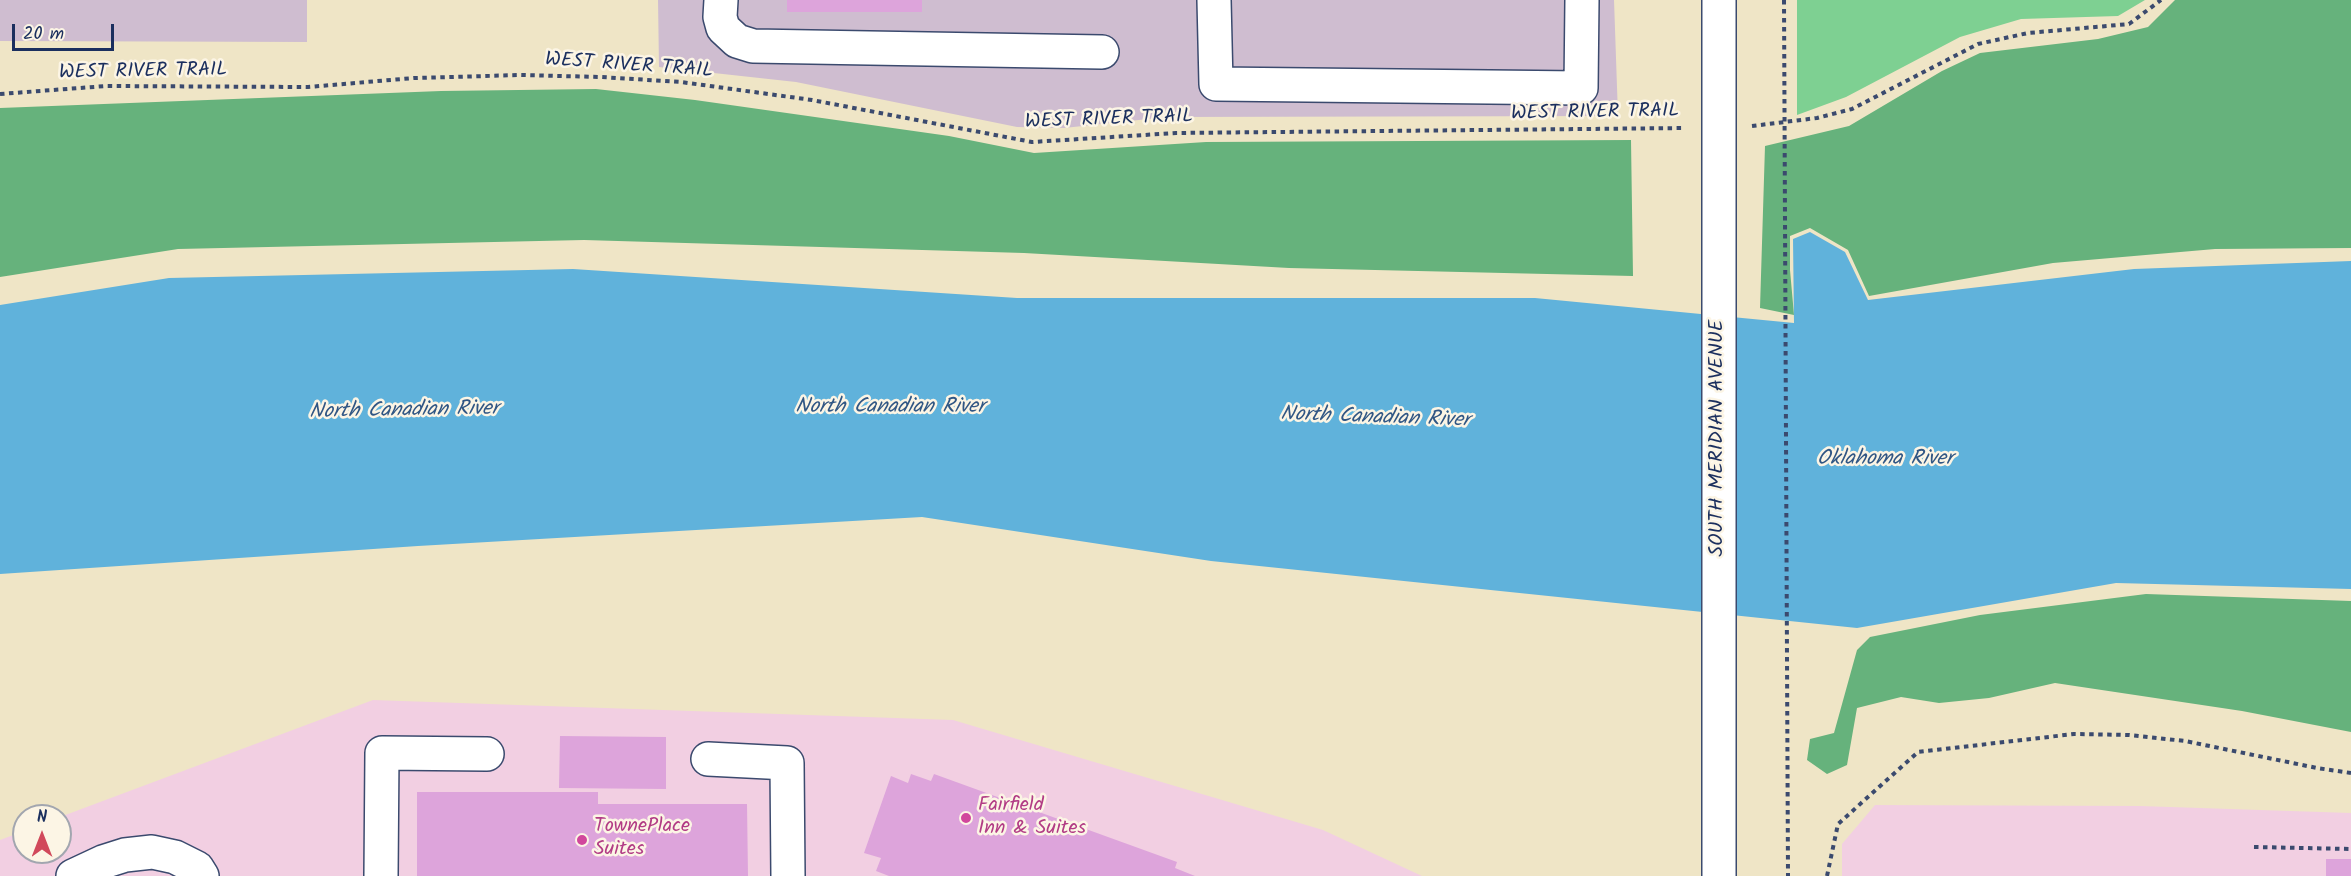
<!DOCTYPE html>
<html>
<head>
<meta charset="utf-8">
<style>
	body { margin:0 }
	#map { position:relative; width:2351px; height:876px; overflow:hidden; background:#efe5c6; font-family:Kalam,sans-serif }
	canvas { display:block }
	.north { position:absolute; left:12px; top:804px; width:60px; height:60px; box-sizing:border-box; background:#fcf5e5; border:2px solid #a2a6af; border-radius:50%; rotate:0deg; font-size:16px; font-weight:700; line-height:24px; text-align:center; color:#1b2f5e }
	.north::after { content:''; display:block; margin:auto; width:21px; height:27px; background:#d1495b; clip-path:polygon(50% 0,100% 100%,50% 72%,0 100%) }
	.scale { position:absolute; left:12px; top:24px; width:102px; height:27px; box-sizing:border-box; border:3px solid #1b2f5e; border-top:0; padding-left:8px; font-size:18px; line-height:21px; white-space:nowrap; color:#1b2f5e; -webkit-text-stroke:4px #fcf5e5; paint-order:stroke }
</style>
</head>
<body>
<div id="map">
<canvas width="2351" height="876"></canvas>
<div class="north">N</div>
<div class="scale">20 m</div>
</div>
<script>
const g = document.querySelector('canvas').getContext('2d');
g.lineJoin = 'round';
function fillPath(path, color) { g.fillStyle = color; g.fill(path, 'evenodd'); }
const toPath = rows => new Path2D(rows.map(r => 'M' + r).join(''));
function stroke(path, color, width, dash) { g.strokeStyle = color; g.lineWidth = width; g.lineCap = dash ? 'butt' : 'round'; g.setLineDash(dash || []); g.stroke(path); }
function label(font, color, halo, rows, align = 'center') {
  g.font = font + ' Kalam,sans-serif'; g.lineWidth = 5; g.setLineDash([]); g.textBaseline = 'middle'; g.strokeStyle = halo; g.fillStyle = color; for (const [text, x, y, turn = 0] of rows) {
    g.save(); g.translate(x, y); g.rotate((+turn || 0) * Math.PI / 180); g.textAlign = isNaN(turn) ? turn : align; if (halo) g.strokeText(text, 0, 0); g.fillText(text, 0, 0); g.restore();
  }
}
const built = toPath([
	[373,700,953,720,1323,830,1422,876,0,876,0,840,24,831,24,852,60,852,60,817],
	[1875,805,2140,806,2351,813,2351,876,1842,876,1842,844]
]);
const industrial = toPath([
	[0,0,307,0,307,42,0,41],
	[658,0,1614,0,1618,116,1167,117,1064,128,1017,127,796,82,659,67]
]);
const green = toPath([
	[1797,0,2145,0,2118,16,2021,19,1960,37,1846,97,1797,115]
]);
const forest = toPath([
	[2175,0,2351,0,2351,248,2215,249,2053,263,1869,296,1848,250,1810,228,1790,236,1790,270,1794,315,1760,308,1765,146,1849,126,1942,71,1980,53,2098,39,2148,27],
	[596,89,695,100,949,136,1034,153,1206,142,1631,140,1633,276,1289,268,1024,253,584,240,178,249,0,277,0,108,441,91],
	[2146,594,2351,601,2351,732,2242,711,2055,683,1989,698,1939,703,1901,697,1857,708,1847,765,1827,774,1807,760,1810,739,1834,733,1857,650,1870,637,1980,615]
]);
const water = toPath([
	[1810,232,1845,252,1868,300,2134,269,2351,261,2351,589,2116,583,1857,628,1211,561,922,517,418,546,0,574,0,305,169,278,573,269,1017,298,1535,298,1794,323,1793,239]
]);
const building = toPath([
	[787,0,922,0,922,12,787,12],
	[560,736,666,737,666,789,559,788],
	[911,774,931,781,934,774,1177,862,1175,868,1195,876,889,876,876,871,881,858,864,853,891,776,908,783],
	[417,792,598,792,598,804,747,804,748,876,417,876],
	[2326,859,2351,859,2351,876,2326,876]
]);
const path = toPath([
	[0,94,106,86,308,87,414,78,521,75,601,77,681,82,812,100,1032,142,1176,133,1685,128],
	[1752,126,1817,118,1852,109,1978,44,2028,33,2129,24,2161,0],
	[2254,847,2351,849],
	[1827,876,1838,824,1918,752,2074,734,2129,735,2185,741,2317,768,2351,773]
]);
const minor = toPath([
	[721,0,720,17,723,28,737,41,753,46,1102,52],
	[1214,0,1216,84,1581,88,1582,0],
	[708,759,787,763,788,876],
	[73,876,103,862,125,855,152,852,175,857,197,868,202,876],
	[381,876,382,753,487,754]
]);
const pathBridge = toPath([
	[1784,0,1788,876]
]);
const majorBridge = toPath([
	[1719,0,1719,876]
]);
const markers = [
	[966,818,6,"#d1479c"],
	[582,840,6,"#d1479c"]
];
const streetNames = [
	["WEST RIVER TRAIL",629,67,4],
	["WEST RIVER TRAIL",143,73,-1],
	["WEST RIVER TRAIL",1595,114,-1],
	["WEST RIVER TRAIL",1109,121,-2],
	["SOUTH MERIDIAN AVENUE",1719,438,-90]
];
const hotelNames = [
	["Fairfield",978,807],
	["Inn & Suites",978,830],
	["TownePlace",594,828],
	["Suites",594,851]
];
const waterNames = [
	["North Canadian River",890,408],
	["North Canadian River",404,412,-1],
	["North Canadian River",1375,419,2],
	["Oklahoma River",1885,460]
];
fillPath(built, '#f2cfe2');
fillPath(industrial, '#cfbdd0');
fillPath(green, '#7ed092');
fillPath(forest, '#66b27c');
fillPath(water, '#60b2db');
fillPath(building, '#dda4db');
stroke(minor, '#3b4a6e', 36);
stroke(path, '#3b4a6e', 4, [4.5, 4.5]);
stroke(minor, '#fff', 33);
stroke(majorBridge, '#3b4a6e', 36, []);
stroke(pathBridge, '#3b4a6e', 4, [4.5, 4.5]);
stroke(majorBridge, '#fff', 33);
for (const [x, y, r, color] of markers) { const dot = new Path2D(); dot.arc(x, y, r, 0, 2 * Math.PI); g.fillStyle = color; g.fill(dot); stroke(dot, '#fcf5e5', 2); }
label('20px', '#1b2f5e', '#fcf5e5', streetNames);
label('20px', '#b23c85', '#fcf5e5', hotelNames, 'left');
label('italic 21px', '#305684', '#fcf5e5', waterNames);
</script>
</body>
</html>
